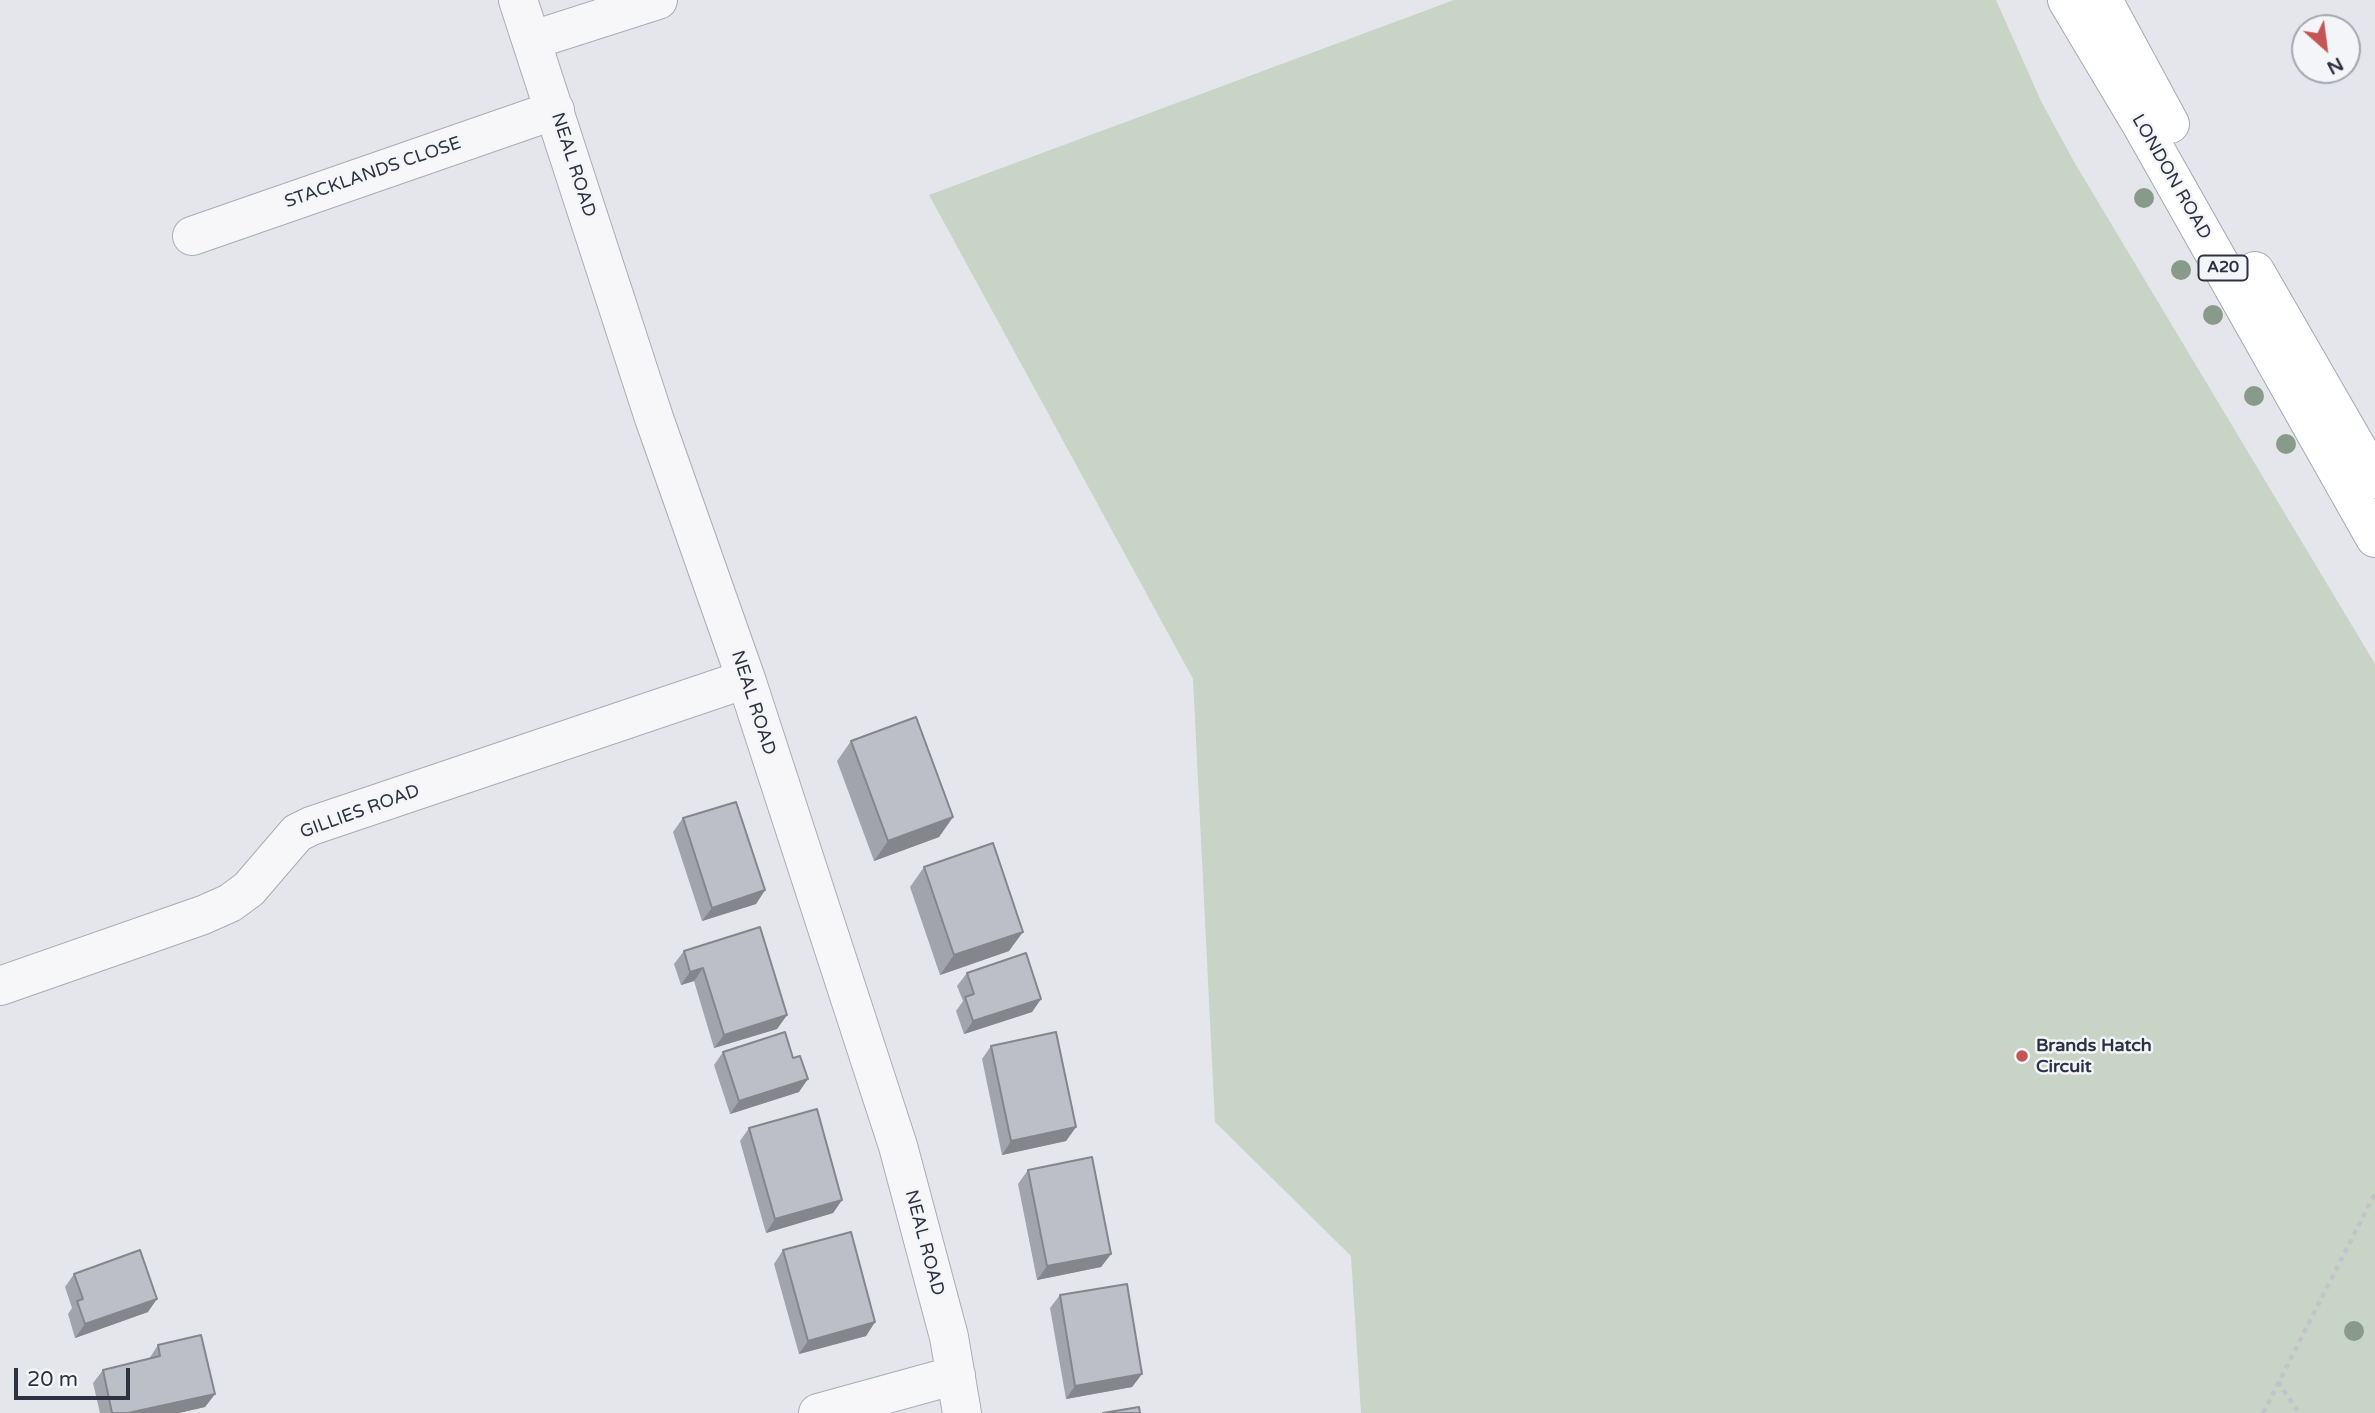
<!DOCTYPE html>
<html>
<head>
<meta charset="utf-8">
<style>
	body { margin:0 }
	#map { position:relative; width:2375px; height:1413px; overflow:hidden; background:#e4e6eb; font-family:"Varela Round",sans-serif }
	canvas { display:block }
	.north { position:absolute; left:2291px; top:14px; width:70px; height:70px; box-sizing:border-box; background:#f4f5f8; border:2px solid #a4a7b0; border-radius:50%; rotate:152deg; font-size:19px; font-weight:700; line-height:28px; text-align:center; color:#2d3243 }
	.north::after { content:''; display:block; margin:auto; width:24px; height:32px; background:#c55455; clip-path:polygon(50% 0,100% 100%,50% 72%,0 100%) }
	.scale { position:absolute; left:14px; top:1368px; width:116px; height:32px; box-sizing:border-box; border:4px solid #2d3243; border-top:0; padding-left:9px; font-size:21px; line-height:24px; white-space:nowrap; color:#2d3243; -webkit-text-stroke:5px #f4f5f8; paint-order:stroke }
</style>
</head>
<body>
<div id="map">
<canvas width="2375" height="1413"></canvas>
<div class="north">N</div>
<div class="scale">20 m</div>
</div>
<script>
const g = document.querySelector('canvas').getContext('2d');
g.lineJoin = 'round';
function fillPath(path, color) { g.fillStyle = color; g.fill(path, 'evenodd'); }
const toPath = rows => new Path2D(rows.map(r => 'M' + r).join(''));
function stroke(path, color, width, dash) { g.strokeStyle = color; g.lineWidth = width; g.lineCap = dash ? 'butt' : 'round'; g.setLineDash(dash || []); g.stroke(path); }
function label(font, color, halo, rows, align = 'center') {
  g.font = font + ' "Varela Round",sans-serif'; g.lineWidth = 5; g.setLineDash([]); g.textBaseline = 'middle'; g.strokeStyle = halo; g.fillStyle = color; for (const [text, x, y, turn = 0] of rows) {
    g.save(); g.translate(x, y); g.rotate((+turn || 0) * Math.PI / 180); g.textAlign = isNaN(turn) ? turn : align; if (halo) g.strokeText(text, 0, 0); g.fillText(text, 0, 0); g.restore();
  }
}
const green = toPath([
	[1454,0,1996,0,2041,101,2073,160,2375,664,2375,1413,1361,1413,1351,1256,1215,1122,1193,679,929,195]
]);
const path = toPath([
	[2278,1382,2299,1413],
	[2263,1413,2375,1193]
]);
const street = toPath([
	[518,0,654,418,746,679,898,1146,949,1337,962,1413],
	[533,40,658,0],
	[192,236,555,110],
	[0,986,203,915,230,903,249,889,297,833,311,826,746,679],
	[818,1413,956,1375]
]);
const primary = toPath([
	[2067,0,2141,124,2375,538],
	[2103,0,2170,124],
	[2255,271,2375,479]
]);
const trees = [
	[2144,198],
	[2181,270],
	[2213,315],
	[2254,396],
	[2286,444],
	[2354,1331]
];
const wall = toPath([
	[851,741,953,817,939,837,874,861,837,761],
	[683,818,765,890,756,904,702,921,673,832],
	[924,867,1009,951,940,975,910,887],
	[684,951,787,1015,777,1029,714,1048,694,981,681,985,674,964],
	[967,973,1041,999,1032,1012,964,1034,956,1011,963,1001,957,986],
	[991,1046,1076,1127,1066,1141,1002,1155,982,1059],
	[723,1052,793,1058,799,1092,730,1114,714,1065],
	[749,1128,842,1200,833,1213,766,1233,740,1141],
	[1028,1170,1111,1254,1101,1267,1037,1280,1018,1184],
	[783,1250,875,1322,866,1336,799,1354,774,1264],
	[74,1274,148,1312,75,1338,68,1314,72,1308,65,1287],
	[1060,1295,1142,1374,1132,1387,1066,1399,1050,1308],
	[158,1345,215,1394,205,1407,179,1413,100,1413,93,1383,103,1370,149,1359]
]);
const shadedWall = toPath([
	[953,817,939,837,874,861,888,841],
	[765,890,756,904,702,921,712,908],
	[1023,932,1009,951,940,975,954,955],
	[703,968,694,981,681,985,690,972],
	[1041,999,1032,1012,964,1034,973,1021],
	[787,1015,777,1029,714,1048,724,1035],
	[808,1079,799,1092,730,1114,739,1101],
	[1076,1127,1066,1141,1002,1155,1011,1141],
	[842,1200,833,1213,766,1233,775,1219],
	[1111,1254,1101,1267,1037,1280,1047,1266],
	[157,1299,148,1312,75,1338,85,1324],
	[875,1322,866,1336,799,1354,808,1341],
	[1142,1374,1132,1387,1066,1399,1075,1386],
	[215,1394,205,1407,179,1413,128,1413]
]);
const building = toPath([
	[916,717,953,817,888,841,851,741,916,717],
	[736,802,765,890,712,908,683,818,736,802],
	[993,843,1023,932,954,955,924,867,993,843],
	[760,927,787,1015,724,1035,703,968,690,972,684,951,760,927],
	[1026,953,1041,999,973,1021,965,997,974,994,967,973,1026,953],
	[785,1032,793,1058,800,1056,808,1079,739,1101,723,1052,785,1032],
	[1056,1032,1076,1127,1011,1141,991,1046,1056,1032],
	[817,1109,842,1200,775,1219,749,1128,817,1109],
	[1092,1157,1111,1254,1047,1266,1028,1170,1092,1157],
	[851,1232,875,1322,808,1341,783,1250,851,1232],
	[140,1250,157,1299,85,1324,77,1301,83,1299,74,1274,140,1250],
	[1127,1284,1142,1374,1075,1386,1060,1295,1127,1284],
	[201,1335,215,1394,128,1413,112,1413,103,1370,160,1356,158,1345,201,1335],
	[1139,1407,1140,1413,1103,1413,1139,1407]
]);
const markers = [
	[2022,1056,7,"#c55455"]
];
const shields = [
	[2223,268,49]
];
const shieldNames = [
	["A20",2223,268]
];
const streetNames = [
	["NEAL ROAD",573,165,72],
	["STACKLANDS CLOSE",373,173,-19],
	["LONDON ROAD",2171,177,60],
	["NEAL ROAD",753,703,72],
	["GILLIES ROAD",360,812,-20],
	["NEAL ROAD",924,1243,75]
];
const poiNames = [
	["Brands Hatch",2036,1046],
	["Circuit",2036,1067]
];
fillPath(green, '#c8d4c6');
stroke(street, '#a9acb5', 40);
stroke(primary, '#a4a9b6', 40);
stroke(path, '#c2c4ca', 4.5, [5, 5]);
stroke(street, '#f7f7fa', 38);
stroke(primary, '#fff', 38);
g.fillStyle = '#889b8a';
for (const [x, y] of trees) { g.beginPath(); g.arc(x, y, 10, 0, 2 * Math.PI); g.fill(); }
fillPath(wall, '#a2a4ac');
fillPath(shadedWall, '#84868c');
fillPath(building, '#bcbfc8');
stroke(building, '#84868c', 2);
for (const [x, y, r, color] of markers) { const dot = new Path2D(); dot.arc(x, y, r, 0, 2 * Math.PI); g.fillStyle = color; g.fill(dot); stroke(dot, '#f4f5f8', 2.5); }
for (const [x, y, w] of shields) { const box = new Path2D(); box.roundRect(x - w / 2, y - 12.5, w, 25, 5); g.fillStyle = '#f4f5f8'; g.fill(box); stroke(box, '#2d3243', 2); }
label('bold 16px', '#2d3243', null, shieldNames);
label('18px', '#2d3243', '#f4f5f8', streetNames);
label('bold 18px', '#2d3243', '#f4f5f8', poiNames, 'left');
</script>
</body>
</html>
